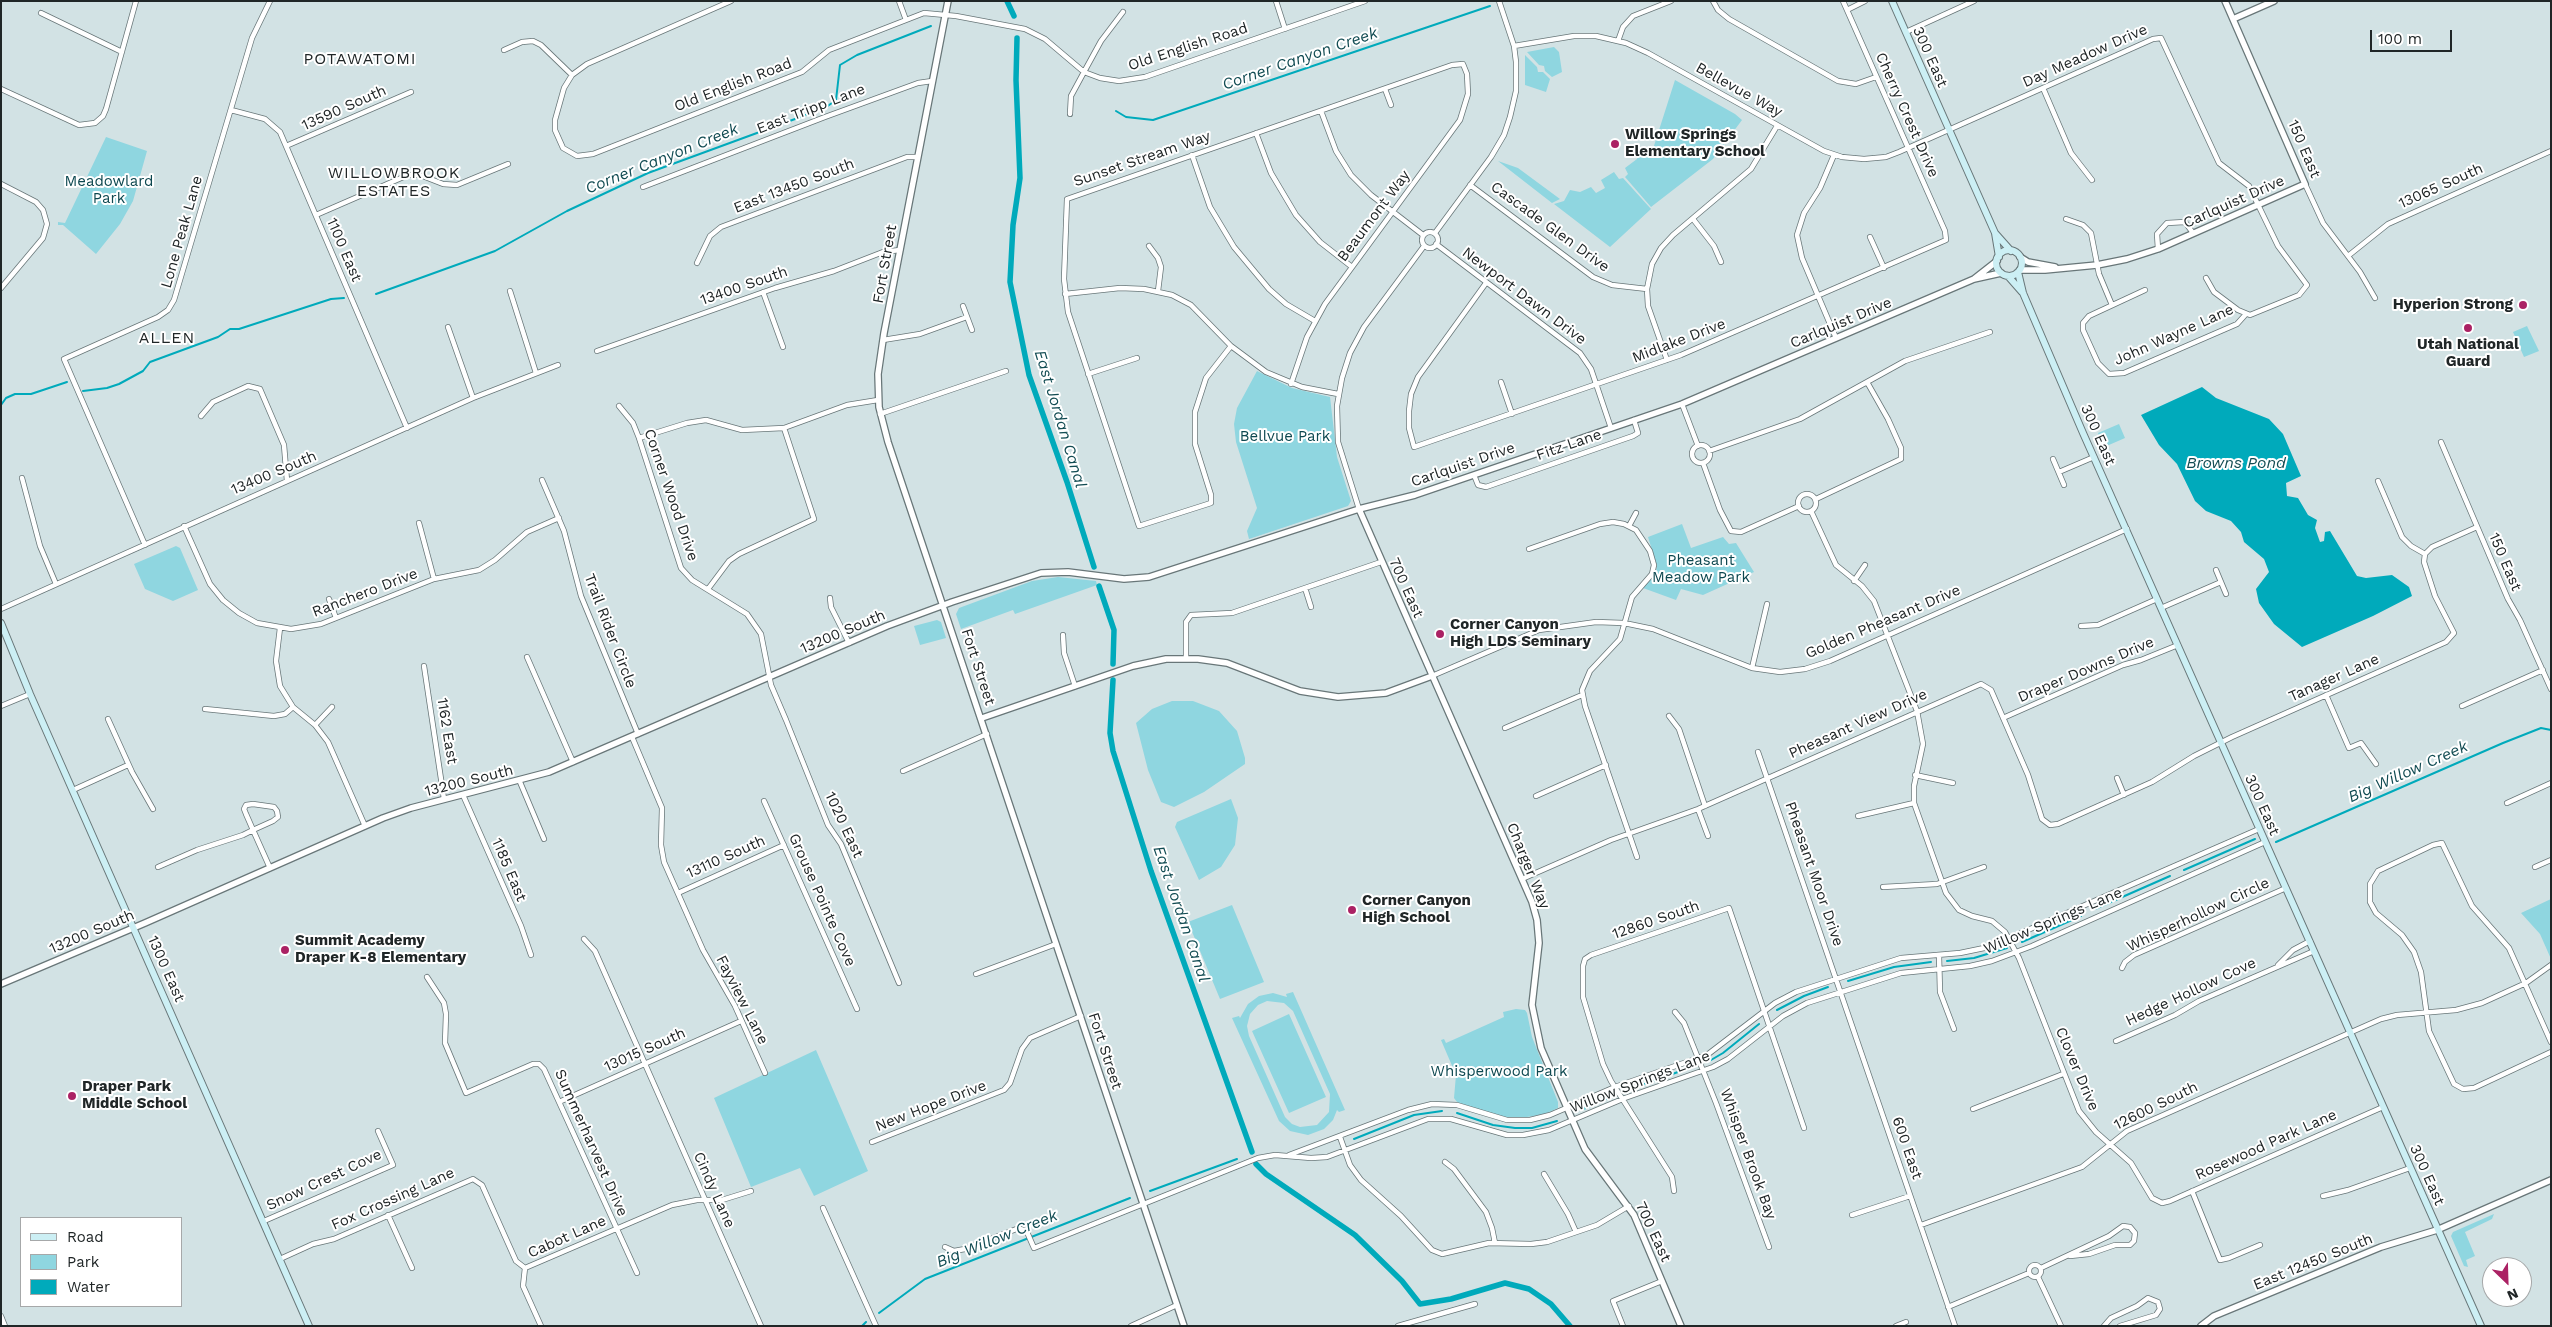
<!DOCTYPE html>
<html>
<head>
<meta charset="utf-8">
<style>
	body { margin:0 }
	#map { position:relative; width:2552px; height:1327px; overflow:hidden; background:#d2e2e4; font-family:"Work Sans",sans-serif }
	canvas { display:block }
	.frame { position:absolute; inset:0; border:2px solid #202627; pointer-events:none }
	.legend { position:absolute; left:20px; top:1217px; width:162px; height:90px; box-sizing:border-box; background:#fff; border:1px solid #a6a8a9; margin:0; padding:6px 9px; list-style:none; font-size:15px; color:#202627 }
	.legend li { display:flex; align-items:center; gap:10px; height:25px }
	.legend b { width:25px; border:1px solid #a6a8a9 }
	.north { position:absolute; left:2482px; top:1257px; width:50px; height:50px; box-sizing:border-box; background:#fff; border:1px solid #a6a8a9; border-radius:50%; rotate:156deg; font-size:14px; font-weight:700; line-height:20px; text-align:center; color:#202627 }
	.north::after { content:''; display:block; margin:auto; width:18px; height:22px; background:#ab2264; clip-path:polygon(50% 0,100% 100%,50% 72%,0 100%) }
	.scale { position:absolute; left:2370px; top:30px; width:82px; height:22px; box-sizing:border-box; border:2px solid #202627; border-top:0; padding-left:6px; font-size:15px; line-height:18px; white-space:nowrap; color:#202627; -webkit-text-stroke:4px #fff; paint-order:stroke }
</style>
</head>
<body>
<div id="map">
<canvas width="2552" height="1327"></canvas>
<div class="frame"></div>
<ul class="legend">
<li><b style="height:6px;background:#cceff4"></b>Road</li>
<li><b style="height:14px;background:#8fd6e0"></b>Park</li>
<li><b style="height:14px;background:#0ab"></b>Water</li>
</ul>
<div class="north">N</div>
<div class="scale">100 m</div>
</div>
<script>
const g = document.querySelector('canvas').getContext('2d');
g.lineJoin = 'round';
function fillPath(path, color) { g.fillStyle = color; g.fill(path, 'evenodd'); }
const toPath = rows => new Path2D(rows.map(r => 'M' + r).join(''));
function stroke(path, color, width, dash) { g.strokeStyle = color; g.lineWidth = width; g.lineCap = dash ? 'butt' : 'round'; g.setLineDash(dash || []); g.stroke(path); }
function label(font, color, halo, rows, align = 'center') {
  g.font = font + ' "Work Sans",sans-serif'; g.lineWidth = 4; g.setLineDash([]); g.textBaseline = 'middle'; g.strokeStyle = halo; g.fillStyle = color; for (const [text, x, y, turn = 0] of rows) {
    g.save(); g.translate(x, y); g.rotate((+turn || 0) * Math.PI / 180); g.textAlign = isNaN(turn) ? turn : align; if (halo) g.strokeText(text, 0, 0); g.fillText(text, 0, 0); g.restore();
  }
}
const green = toPath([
	[1554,47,1559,52,1562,72,1552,77,1545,71,1544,66,1539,65,1527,52],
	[1525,55,1537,67,1538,72,1543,72,1550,79,1546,92,1525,85],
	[1675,80,1735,114,1742,120,1713,159,1651,207,1625,177,1628,174,1625,168,1637,159,1641,149,1652,152],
	[106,137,147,151,133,201,120,224,96,254,63,225,58,225,58,222,65,223],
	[1498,161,1518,168,1560,199,1552,203],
	[1614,172,1619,179,1623,178,1651,209,1610,247,1554,204,1564,201,1570,190,1580,192,1591,187,1596,193,1605,188,1601,180],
	[2527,326,2539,351,2524,357,2513,332],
	[1257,371,1292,388,1330,397,1337,457,1351,501,1348,506,1249,539,1247,531,1257,508,1236,442,1234,424,1237,408],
	[2119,424,2125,438,2102,448,2098,433],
	[1682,524,1691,548,1723,537,1729,544,1736,543,1754,572,1703,595,1681,589,1676,600,1643,588,1655,575,1657,566,1648,537],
	[176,546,180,548,198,590,173,601,145,589,134,564],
	[1058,577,1096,581,1097,585,1015,614,1013,610,961,629,956,614,959,608,1032,581],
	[937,620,941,622,946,638,920,645,914,626],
	[1172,701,1193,701,1219,711,1237,731,1245,758,1245,764,1204,792,1174,807,1161,802,1148,770,1136,723,1152,709],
	[1231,799,1238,818,1235,845,1221,867,1199,880,1175,827,1177,822],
	[2551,899,2551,959,2540,934,2521,913],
	[1232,905,1264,982,1220,999,1188,922],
	[1293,992,1345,1110,1339,1112,1337,1110,1333,1120,1324,1129,1308,1135,1290,1131,1279,1121,1232,1018,1239,1016,1240,1018,1248,1004,1259,996,1273,993,1287,997,1286,994],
	[1267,1001,1284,1003,1293,1011,1330,1094,1329,1112,1317,1125,1300,1127,1292,1124,1285,1117,1249,1036,1247,1026,1250,1014,1258,1005],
	[1516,1009,1525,1010,1527,1013,1532,1037,1558,1102,1558,1108,1545,1114,1515,1119,1486,1113,1457,1102,1454,1098,1456,1075,1441,1040,1444,1039,1446,1043,1504,1017,1503,1012],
	[1289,1014,1326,1097,1289,1113,1252,1031],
	[816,1050,868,1171,814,1196,800,1168,751,1187,714,1098],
	[2494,1214,2492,1219,2465,1232,2475,1256,2466,1260,2468,1267,2464,1266,2451,1236,2453,1232]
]);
const water = toPath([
	[2202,387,2216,398,2269,419,2283,434,2301,476,2286,483,2287,496,2298,498,2308,515,2317,520,2315,528,2320,542,2324,541,2325,532,2330,531,2357,576,2366,578,2392,575,2409,587,2412,596,2373,616,2302,647,2274,624,2259,603,2256,589,2269,572,2264,559,2244,542,2241,532,2231,521,2206,511,2195,501,2177,464,2159,445,2141,415]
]);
const stream = toPath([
	[1116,111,1126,117,1153,120,1490,6],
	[376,294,495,251,567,211,648,173,825,108,836,100,840,65,857,55,931,26],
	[83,391,107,388,119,384,143,371,150,362,218,337,230,329,239,329,331,299,344,298],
	[1,405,6,398,15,394,31,394,67,382],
	[2276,842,2503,743,2541,728,2551,730],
	[2184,870,2255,839],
	[2095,909,2170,876],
	[2022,942,2081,916],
	[1947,961,1974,958,2007,948],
	[1848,981,1894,967,1931,962],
	[1777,1010,1804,996,1828,987],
	[1711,1060,1723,1053,1759,1024],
	[1631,1089,1689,1068],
	[1581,1110,1608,1098],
	[1457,1113,1493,1125,1515,1128,1532,1128,1557,1121],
	[1354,1139,1414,1115,1442,1111],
	[1150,1191,1237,1159],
	[879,1313,925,1279,1130,1198],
	[862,1326,866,1322]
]);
const canal = toPath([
	[1007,1,1014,16],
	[1017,38,1016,80,1020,178,1013,225,1010,282,1029,375,1067,482,1094,567],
	[1099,586,1114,630,1113,664],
	[1113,680,1110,733,1113,751,1151,871,1252,1152],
	[1256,1164,1266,1174,1355,1235,1402,1281,1420,1304,1451,1299,1505,1283,1529,1289,1551,1304,1570,1326]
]);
const minor = toPath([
	[731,1,587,64,572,75,564,88,555,120,555,130,563,148,577,156,593,154,802,72,829,50,924,13,956,16,1025,29,1045,39,1084,72,1100,78,1119,81,1145,77,1365,1],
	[899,1,906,20],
	[1276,1,1285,29],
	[1713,1,1718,10,1729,19,1838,81,1856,84,1876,77],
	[1847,10,1865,1],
	[41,13,122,52],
	[1906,32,1974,1],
	[1618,41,1623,27,1633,16,1671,1],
	[1514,46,1574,36,1596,36,1626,43,1648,53,1824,151,1842,157,1864,159,1886,157,1899,152,2153,39,2161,38,2219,163,2249,186,2278,246,2307,285,2299,295,2250,315,2238,310,2214,292,2206,278],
	[504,50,522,42,533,41,541,45,572,75],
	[2043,88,2071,153,2092,180],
	[1,89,79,125,95,123,103,116,106,109,136,1],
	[1385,89,1391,105],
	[231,110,265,119,280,132,407,428],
	[1321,111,1336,151,1351,175,1371,195,1423,235],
	[1070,114,1071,96,1084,72,1101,41,1123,12],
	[1256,133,1271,173,1296,215,1320,242,1352,267],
	[286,146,411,92],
	[1192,155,1210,207,1234,247,1269,289,1286,304,1315,321],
	[1834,155,1820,188,1804,213,1797,235,1802,258,1836,338],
	[1,184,36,202,43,210,47,224,43,238,1,288],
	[2305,184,2323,223,2360,272,2375,298],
	[1470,185,1593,277,1612,285,1647,289],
	[643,187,825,117,918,83,932,81],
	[316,215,408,175,420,175,443,184,457,185,508,164],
	[1693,219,1714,246,1721,262],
	[2066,219,2083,225,2091,233,2099,274,2112,305],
	'1422 240a8 8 0 1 1 16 0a8 8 0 1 1-16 0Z',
	[1435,233,1491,157,1504,135,1510,117,1516,91,1516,62,1514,46,1499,1],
	[1870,237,1884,268],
	[1436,244,1580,353,1591,369,1611,428],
	[1149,246,1158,258,1161,267,1158,291],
	[2158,249,2157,234,2167,223,2185,222,2193,233],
	[2348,256,2388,224,2551,151],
	[697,263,710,236,721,227,907,157,917,157],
	[1486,283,1418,377,1411,394,1409,411,1409,428,1414,447,1681,355,1946,240,1945,231,1843,1],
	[2145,290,2089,316,2083,323,2083,330,2098,363,2109,374,2124,373,2237,324,2246,314],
	[510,291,536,373],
	[763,292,783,347],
	[1065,294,1120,288,1144,289,1172,295,1191,305,1231,346,1266,372,1302,387,1338,394],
	[963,306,972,330],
	[448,327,473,398],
	[883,340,920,334,967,317],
	[1231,346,1206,378,1195,412,1195,444,1211,495,1211,503,1139,526,1068,312,1064,279,1067,199,1452,65,1463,64,1467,74,1468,94,1460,120,1325,304,1307,337,1291,384],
	[597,351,775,288,834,271,883,252,900,250],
	[1667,360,1648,306,1647,289,1652,264,1661,248,1673,235,1751,169,1777,126],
	[1088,374,1137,358],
	[1501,382,1512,414],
	[1682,404,1698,446],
	[619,406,633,423,639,438,681,568,692,580,747,614,761,634,771,685,786,720,828,825,841,844,899,983],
	[880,414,1006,371],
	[201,416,213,402,248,386,260,389,284,445,287,481],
	[639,438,687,423,706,420,742,430,784,428,847,405,878,400],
	[2441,442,2508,599,2520,620,2551,689],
	'1692 454a9 9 0 1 1 18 0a9 9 0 1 1-18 0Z',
	[1709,451,1800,419,1905,361,1990,332],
	[2053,459,2064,485],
	[1703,463,1720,510,1731,531,1741,532,1799,506],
	[2059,472,2094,457],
	[1474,475,1478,485,1486,487,1633,436,1638,433,1634,420],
	[22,478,40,546,56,584],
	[542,480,564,531,581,596,638,734],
	[2378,481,2402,537,2411,546,2425,554],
	'1798 503a9 9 0 1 1 18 0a9 9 0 1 1-18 0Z',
	[1816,499,1901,459,1901,448,1888,419,1867,382],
	[1359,509,1338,442,1337,406,1342,378,1350,353,1364,327,1424,246],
	[1811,511,1836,565,1862,586,1874,601,1917,711,1923,744,1914,786,1914,803,1946,893,1959,910,1972,916,1992,921,2005,932,2019,958,2079,1111,2096,1132,2131,1163,2152,1198,2162,1203,2170,1201,2383,1107],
	[419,523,434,579],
	[184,526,210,584,223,600,239,613,257,623,291,629,321,624,434,579,479,570,495,560,527,532,559,518],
	[1629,526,1636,513],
	[145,545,64,359,158,317,168,310,174,300,252,38,270,1],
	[1529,549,1600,524,1613,522,1624,524,1636,530,1650,551,1654,565,1652,574,1632,597,1620,639,1590,671,1582,690,1585,706,1637,857],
	[2216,570,2226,594],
	[1854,581,1865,565],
	[1305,588,1311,607],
	[708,589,729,561,739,554,814,519,784,428],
	[830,598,831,607,849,643],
	[329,599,336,618],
	[2161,608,2221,582],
	[1,609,473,398,558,365],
	[2081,626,2098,625,2157,599],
	[280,628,276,661,280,686,293,707,315,725,328,742,365,826],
	[1063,635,1064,653,1075,686],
	[527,657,573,762],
	[1186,658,1186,622,1191,615,1232,613,1381,562],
	[424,666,444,799],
	[1752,668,1767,604],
	[1432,676,1539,630,1596,622,1624,623,1653,629,1752,668,1780,672,1805,669,1830,661,2127,529],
	[2326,695,2349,748,2361,743,2376,764],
	[1,706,30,694],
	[2462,706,2543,670],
	[205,709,274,716,285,714,293,707],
	[1669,716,1679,729,1705,806],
	[2003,718,2123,665,2141,660,2178,645],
	[108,719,132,772,153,809],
	[315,725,332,707],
	[1505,728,1582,695],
	[632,737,662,808,661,845,664,862,703,950,735,1006,765,1073],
	[1758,752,1955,1326],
	[903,771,987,734],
	[1915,775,1953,783],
	[2117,778,2124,795],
	[520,782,544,839],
	[73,790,128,765],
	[463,795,521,926,531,955],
	[1536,796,1606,765],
	[764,801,857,1009],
	[2507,803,2551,783],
	[1698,809,1708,836],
	[1858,816,1914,803],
	[158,867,197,850,243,835,253,830,273,821,278,817,277,811,274,807,253,804,246,805,244,809,246,814,253,830,270,868],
	[2535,867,2551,860],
	[1522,879,1611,840,1698,809,1981,684,1991,690,2028,775,2042,819,2050,825,2058,824,2152,782,2194,756,2232,737,2446,642,2454,633,2435,596,2424,562,2425,554,2432,547,2477,527],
	[1883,887,1937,884,1984,867],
	[678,893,784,845],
	[584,939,595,951,761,1326],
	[1939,955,1940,992,1954,1029],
	[2278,965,2293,950,2310,941],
	[2122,968,2125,962,2134,955,2286,888],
	[976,974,1056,944],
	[427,977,444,1003,446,1014,445,1043,466,1093,533,1064,539,1064,544,1069,637,1273],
	[1675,1012,1684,1023,1716,1103,1769,1247],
	[2116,1041,2175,1015,2199,1001,2314,951],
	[2551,1042,2509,948,2472,906,2442,843,2433,845,2378,871,2370,884,2370,902,2376,913,2402,935,2414,952,2421,972,2429,1031,2454,1084,2463,1089,2474,1088,2551,1052],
	[559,1102,741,1021],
	[1973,1109,2063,1074],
	[1340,1137,1350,1165,1361,1180,1401,1216,1432,1250,1442,1254,1489,1243,1531,1244,1547,1242,1597,1225,1629,1206],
	[872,1142,1004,1090,1010,1083,1022,1049,1030,1038,1081,1016],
	[1289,1155,1408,1110,1432,1104,1457,1105,1507,1120,1530,1120,1550,1115,1615,1087,1707,1055,1775,1003,1796,992,1901,958,1960,953,1989,947,2259,829],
	[1445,1162,1454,1169,1486,1212,1492,1228,1495,1243],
	[1544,1174,1568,1214,1576,1232],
	[1674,1191,1672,1177,1611,1081,1603,1064,1583,997,1583,966,1585,959,1591,955,1729,908,1804,1128],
	[2192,1191,2220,1260,2229,1258,2260,1245],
	[2323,1196,2348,1190,2410,1168],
	[823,1208,876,1326],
	[388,1215,412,1268],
	[1852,1215,1910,1196],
	[264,1221,393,1165,378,1131],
	[1921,1225,2082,1167,2127,1131,2381,1019,2397,1015,2456,1010,2482,1003,2526,983,2551,965],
	[945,1247,954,1251,965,1249,1019,1228,1027,1232,1034,1248,1258,1158,1275,1155,1311,1158,1327,1157,1428,1119,1451,1119,1507,1135,1523,1135,1549,1130,1625,1098,1713,1067,1728,1059,1783,1016,1807,1003,1901,973,1970,966,1992,961,2032,946,2265,842],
	[280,1259,313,1244,334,1239,473,1179,482,1185,516,1261,525,1268],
	'2029 1271a6 6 0 1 1 12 0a6 6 0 1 1-12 0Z',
	[525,1268,672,1205,697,1200,722,1200,751,1191],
	[525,1268,523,1286,541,1326],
	[2041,1268,2109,1236,2123,1226,2130,1227,2135,1233,2134,1241,2130,1245,2115,1245,2089,1254,2070,1256],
	[2038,1277,2061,1326],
	[1948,1307,2029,1273],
	[1,1316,5,1326],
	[1131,1326,1177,1305],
	[1398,1326,1475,1304],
	[1623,1326,1613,1301,1662,1281],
	[1896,1326,1906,1322],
	[2104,1326,2111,1318,2137,1306,2148,1298,2158,1302,2160,1309,2156,1315,2120,1326]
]);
const tertiary = toPath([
	[948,1,884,333,878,374,879,407,888,442,1184,1326],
	[2233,19,2274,1],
	[2020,257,2028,262,2055,267],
	[2020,270,2045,270,2097,265,2127,259,2158,249,2305,184,2225,1],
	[1974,279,1997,261],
	[1359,509,1532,902,1537,920,1539,943,1532,1005,1541,1048,1585,1149,1634,1215,1681,1326],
	[982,718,1133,666,1166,659,1198,659,1227,663,1300,691,1338,697,1386,693,1432,676],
	[1,984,145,923,383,818,411,808,549,772,887,626,952,602,1041,573,1068,572,1124,579,1149,577,1359,509,1415,495,1682,404,1974,279,2001,273],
	[2201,1326,2214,1316,2381,1247,2437,1230,2551,1180]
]);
const secondary = toPath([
	[1892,1,1995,233,2011,251],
	[1995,233,1999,257],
	'1996 263a13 13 0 1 1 26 0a13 13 0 1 1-26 0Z',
	[2018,272,2023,293,2083,433,2481,1326],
	[2008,276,2022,292],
	[1,623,30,694,309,1326]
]);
const markers = [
	[1615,144,5,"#ab2264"],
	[2523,305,5,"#ab2264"],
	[2468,328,5,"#ab2264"],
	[1440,634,5,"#ab2264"],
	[1352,910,5,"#ab2264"],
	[285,950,5,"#ab2264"],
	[72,1096,5,"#ab2264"]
];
const streetNames = [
	["Old English Road",1188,47,-18],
	["Day Meadow Drive",2085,56,-24],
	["300 East",1930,57,66],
	["Old English Road",733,85,-21],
	["Bellevue Way",1739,90,29],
	["13590 South",344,108,-24],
	["East Tripp Lane",811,109,-21],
	["Cherry Crest Drive",1907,115,66],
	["150 East",2304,149,67],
	["Sunset Stream Way",1142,159,-19],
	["East 13450 South",794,186,-21],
	["13065 South",2441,186,-24],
	["Carlquist Drive",2234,202,-24],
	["Beaumont Way",1374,216,-53],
	["Cascade Glen Drive",1550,227,36],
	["Lone Peak Lane",182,232,-74],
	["1100 East",344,250,67],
	["Fort Street",885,264,-80],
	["13400 South",744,286,-19],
	["Newport Dawn Drive",1524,296,37],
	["Carlquist Drive",1841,323,-23],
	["John Wayne Lane",2174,335,-24],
	["Midlake Drive",1679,341,-21],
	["300 East",2098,435,66],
	["Fitz Lane",1569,445,-19],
	["Carlquist Drive",1463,465,-19],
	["13400 South",274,473,-23],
	["Corner Wood Drive",671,495,71],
	["150 East",2505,562,67],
	["700 East",1406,588,66],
	["Ranchero Drive",365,593,-21],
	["Golden Pheasant Drive",1883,622,-23],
	["Trail Rider Circle",610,631,69],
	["13200 South",843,632,-23],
	["Fort Street",978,667,72],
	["Draper Downs Drive",2086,670,-23],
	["Tanager Lane",2334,678,-24],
	["Pheasant View Drive",1858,724,-24],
	["1162 East",447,731,81],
	["13200 South",469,781,-14],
	["300 East",2262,805,66],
	["1020 East",844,825,65],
	["13110 South",726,857,-24],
	["Charger Way",1528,866,68],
	["1185 East",509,870,67],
	["Pheasant Moor Drive",1814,874,71],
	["Grouse Pointe Cove",822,900,66],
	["Whisperhollow Circle",2198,915,-25],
	["12860 South",1656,920,-19],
	["Willow Springs Lane",2053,921,-23],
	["13200 South",92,932,-23],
	["1300 East",166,969,66],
	["Hedge Hollow Cove",2191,992,-25],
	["Fayview Lane",742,1000,63],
	["13015 South",645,1050,-24],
	["Fort Street",1105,1051,72],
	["Clover Drive",2077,1069,67],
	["Willow Springs Lane",1640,1082,-21],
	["New Hope Drive",931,1106,-21],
	["12600 South",2156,1106,-26],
	["Summerharvest Drive",591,1143,66],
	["Rosewood Park Lane",2266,1145,-24],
	["600 East",1907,1148,71],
	["Whisper Brook Bay",1748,1154,70],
	["300 East",2427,1175,66],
	["Snow Crest Cove",324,1180,-25],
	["Cindy Lane",714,1190,66],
	["Fox Crossing Lane",393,1199,-24],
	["700 East",1653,1232,65],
	["Cabot Lane",567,1237,-24],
	["East 12450 South",2313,1262,-22]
];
const poiNames = [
	["Willow Springs",1625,135],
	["Elementary School",1625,152],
	["Hyperion Strong",2513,305,"right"],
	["Utah National",2468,345,"center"],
	["Guard",2468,362,"center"],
	["Corner Canyon",1450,625],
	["High LDS Seminary",1450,642],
	["Corner Canyon",1362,901],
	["High School",1362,918],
	["Summit Academy",295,941],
	["Draper K-8 Elementary",295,958],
	["Draper Park",82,1087],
	["Middle School",82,1104]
];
const parkNames = [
	["Meadowlard",109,182],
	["Park",109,199],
	["Bellvue Park",1285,437],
	["Pheasant",1701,561],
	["Meadow Park",1701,578],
	["Whisperwood Park",1499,1072]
];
const neighbourhoodNames = [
	["POTAWATOMI",360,59],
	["WILLOWBROOK",394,173],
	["ESTATES",394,191],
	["ALLEN",167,338]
];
const waterNames = [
	["Corner Canyon Creek",1300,59,-19],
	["Corner Canyon Creek",662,159,-22],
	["East Jordan Canal",1060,419,73],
	["Browns Pond",2236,463],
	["Big Willow Creek",2408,772,-24],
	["East Jordan Canal",1181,914,71],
	["Big Willow Creek",997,1239,-22]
];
fillPath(green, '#8fd6e0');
fillPath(water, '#0ab');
stroke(stream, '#0ab', 2);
stroke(canal, '#0ab', 5.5);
stroke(minor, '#687678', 6);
stroke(tertiary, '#687678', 8);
stroke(secondary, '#687678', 8);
stroke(minor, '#fff', 4.5);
stroke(tertiary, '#fff', 5.5);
stroke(secondary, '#cceff4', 6);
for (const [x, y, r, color] of markers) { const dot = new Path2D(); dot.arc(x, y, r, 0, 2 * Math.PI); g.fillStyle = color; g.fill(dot); stroke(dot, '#fff', 2); }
label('15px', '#202627', '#fff', streetNames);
label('bold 15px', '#202627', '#fff', poiNames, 'left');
label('15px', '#0d4850', '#fff', parkNames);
g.letterSpacing = '1px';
label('16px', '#202627', '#fff', neighbourhoodNames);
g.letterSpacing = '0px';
label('italic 16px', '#124c53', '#fff', waterNames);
</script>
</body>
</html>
